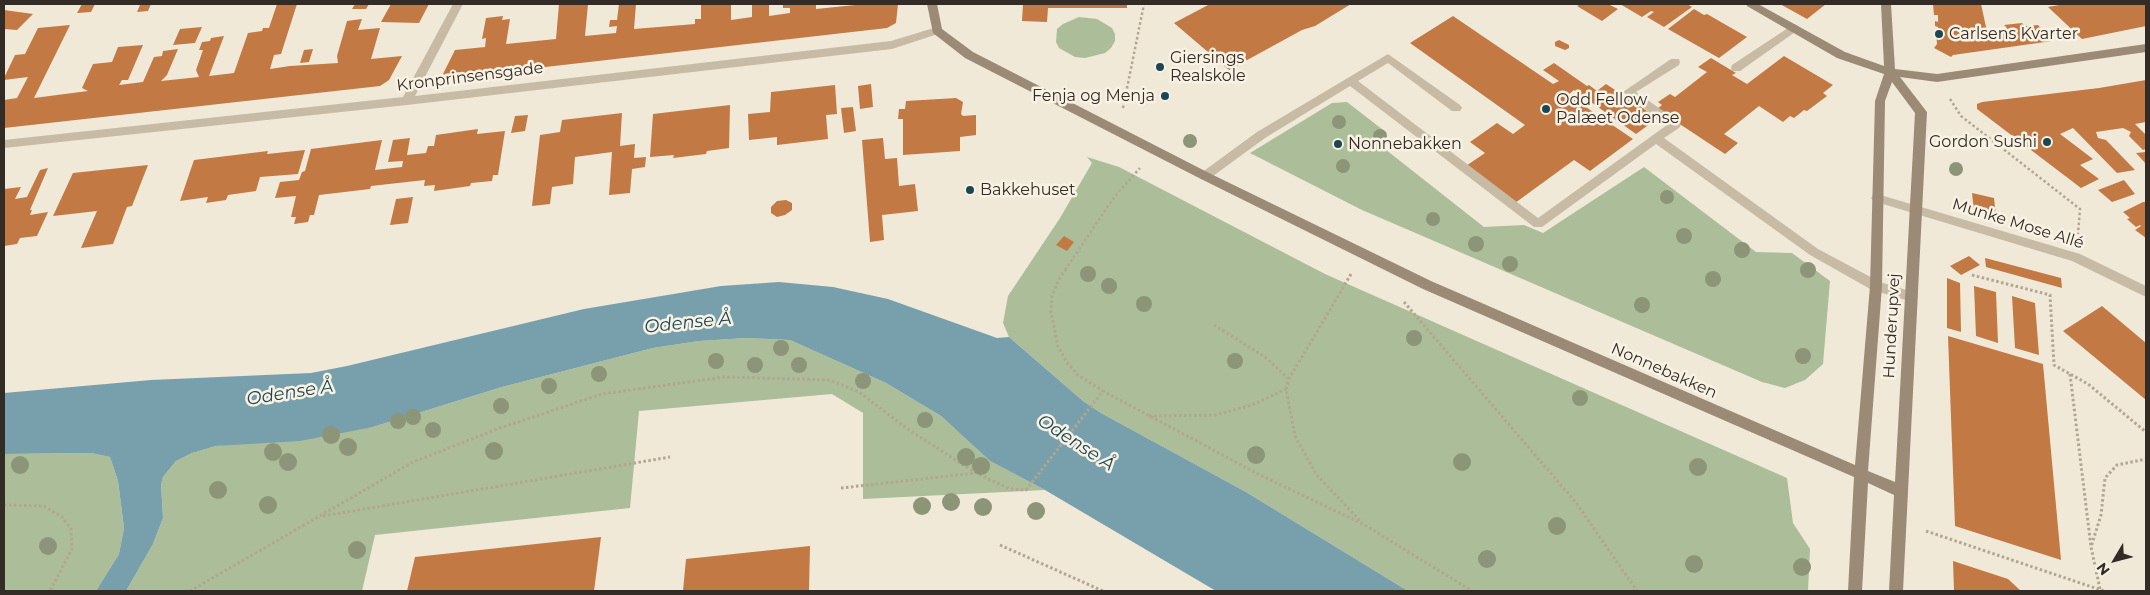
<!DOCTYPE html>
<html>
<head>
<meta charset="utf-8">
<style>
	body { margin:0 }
	#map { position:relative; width:2150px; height:595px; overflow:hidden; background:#f0e9d8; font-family:Montserrat,sans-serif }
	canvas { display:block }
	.frame { position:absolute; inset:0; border:5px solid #332c26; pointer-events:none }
	.north { position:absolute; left:2090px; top:535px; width:50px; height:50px; -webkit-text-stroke:4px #f8f2e4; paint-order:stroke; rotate:233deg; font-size:14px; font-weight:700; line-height:20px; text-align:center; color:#332c26 }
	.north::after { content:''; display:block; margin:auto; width:18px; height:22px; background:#332c26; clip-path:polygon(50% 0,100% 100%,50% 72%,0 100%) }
</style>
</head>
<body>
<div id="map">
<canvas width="2150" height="595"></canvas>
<div class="frame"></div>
<div class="north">N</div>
</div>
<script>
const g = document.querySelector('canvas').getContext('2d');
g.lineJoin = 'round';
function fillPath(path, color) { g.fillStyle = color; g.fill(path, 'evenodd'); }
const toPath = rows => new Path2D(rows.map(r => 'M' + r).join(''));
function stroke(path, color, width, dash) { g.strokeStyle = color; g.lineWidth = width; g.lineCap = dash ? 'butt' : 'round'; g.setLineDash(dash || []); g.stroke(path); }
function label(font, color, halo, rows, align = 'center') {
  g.font = font + ' Montserrat,sans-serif'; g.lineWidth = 5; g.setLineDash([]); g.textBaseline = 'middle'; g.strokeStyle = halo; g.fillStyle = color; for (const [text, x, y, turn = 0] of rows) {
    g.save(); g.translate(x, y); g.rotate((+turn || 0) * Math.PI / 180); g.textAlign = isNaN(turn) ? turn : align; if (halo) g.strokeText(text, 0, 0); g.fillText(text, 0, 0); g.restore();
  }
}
const green = toPath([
	[1079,17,1097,19,1112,28,1115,34,1115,41,1111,48,1105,53,1085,58,1075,57,1059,48,1056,42,1057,29,1063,24],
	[1347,102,1387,133,1376,142,1484,227,1524,225,1543,233,1644,167,1756,252,1792,253,1830,281,1823,364,1805,380,1785,388,1762,382,1362,210,1250,153,1332,103],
	[1087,157,1119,167,1325,274,1787,478,1793,523,1810,549,1808,591,1408,591,1246,492,1101,413,1083,401,1009,337,1003,323,1008,296,1060,218,1092,163],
	[746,338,790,340,886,383,941,416,990,461,1045,490,863,499,863,413,832,394,639,411,630,508,375,535,362,591,126,591,153,544,163,518,161,483,163,477,176,461,192,453,216,446,373,427,502,387,653,348,699,341],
	[91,453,110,457,118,481,124,528,119,554,96,591,4,591,4,454]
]);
const water = toPath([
	[779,282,833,287,888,299,997,338,1009,337,1083,401,1101,413,1246,492,1408,591,1216,591,1045,490,990,461,941,416,886,383,790,340,746,338,699,341,653,348,502,387,373,427,300,441,216,446,192,453,176,461,163,477,161,484,163,518,153,544,126,591,96,591,119,554,124,528,118,481,110,457,91,453,4,454,4,393,151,380,311,373,347,366,584,309,721,286]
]);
const building = toPath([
	[82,4,95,4,91,12,77,13],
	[151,4,148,11,137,12,140,5],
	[277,4,297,4,281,54,274,55,270,69,290,66,338,63,337,56,347,21,362,19,358,30,380,28,371,59,402,56,389,80,380,86,4,128,4,100,17,98,28,77,4,80,4,78,15,55,25,54,38,28,70,25,34,98,88,91,82,88,93,64,112,62,118,47,143,45,128,80,122,80,119,85,143,82,154,57,162,56,163,51,178,49,167,75,161,81,199,77,196,70,203,50,199,50,202,42,210,41,211,38,224,36,209,76,234,73,248,33,262,31,263,28,269,28],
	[355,4,369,4,366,9,352,9],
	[391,4,429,4,419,23,381,22],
	[559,4,588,4,585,36,616,33,617,26,609,27,610,20,617,20,619,4,636,4,634,29,695,24,695,19,701,19,701,4,731,4,731,20,752,17,752,4,769,4,769,16,790,13,790,8,783,8,783,4,816,4,816,9,865,4,898,4,896,23,887,28,449,78,443,74,455,50,485,47,486,38,482,39,486,18,503,16,502,20,510,19,506,44,556,39],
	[1023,4,1127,4,1127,8,1048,8,1047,22,1022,21],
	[1210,4,1351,4,1315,26,1302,30,1229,70,1174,23],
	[1581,4,1608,4,1618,9,1602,21,1577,6],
	[1620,4,1687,4,1692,7,1664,27,1647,17,1654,12,1651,11,1642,17],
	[1780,4,1826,4,1807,19],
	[1933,4,1981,4,1986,27,1989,33,2001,32,1998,29,2007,28,2004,25,2022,23,2025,26,2038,25,2052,41,1953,55,1951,57,1934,48,1937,44,1936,32,1939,33,1938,27,1935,26,1935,21,1938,22,1938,15,1934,15],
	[2065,4,2146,4,2146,26,2082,39,2048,7],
	[1694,9,1704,15,1707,14,1747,37,1719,58,1668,29],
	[4,10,33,14,17,30,4,29],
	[1453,16,1553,84,1559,81,1543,70,1554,63,1587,86,1589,85,1597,91,1606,84,1658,118,1636,134,1574,90,1568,95,1633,139,1590,171,1574,160,1515,203,1466,166,1485,153,1470,142,1497,123,1513,134,1525,125,1410,43],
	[202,27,195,43,173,45,180,29],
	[1559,40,1569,45,1569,48,1565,50,1555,46,1555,42],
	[313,49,309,62,300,63,304,50],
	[1784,56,1833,85,1823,93,1827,96,1807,111,1804,110,1794,118,1790,116,1783,122,1759,106,1724,134,1738,143,1725,154,1657,109,1662,105,1658,102,1670,94,1675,97,1707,72,1698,67,1711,58,1736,73,1732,75,1747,84],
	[2146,80,2146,122,2135,124,2146,135,2146,149,2143,150,2129,136,2131,132,2123,128,2096,132,2098,138,2106,140,2135,170,2117,173,2073,128,2060,134,2093,159,2080,165,2099,179,2081,188,1977,109,1977,104,1982,102,2099,88],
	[871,84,873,107,860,109,858,86],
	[835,85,837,114,826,115,828,139,777,145,777,137,749,140,748,114,770,112,771,92],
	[956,98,963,102,961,114,963,116,976,115,976,135,960,137,960,151,903,155,903,119,898,119,899,109,905,109,906,101],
	[730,105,729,148,707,151,706,154,673,158,674,155,650,157,653,114],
	[853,107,856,131,844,133,841,108],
	[622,113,620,146,635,144,634,158,646,157,645,167,632,169,630,193,609,195,612,152,575,157,573,184,552,187,550,204,532,206,540,135,560,132,562,120],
	[528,115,525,131,511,133,515,116],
	[478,129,477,134,505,131,498,175,493,175,492,181,471,183,470,186,434,191,435,185,424,186,425,180,371,186,370,189,319,195,314,215,310,215,308,222,294,224,296,217,291,217,296,196,275,198,280,182,299,180,302,172,305,171,311,149,382,140,375,170,402,167,403,161,388,162,393,140,410,138,407,155,426,153,428,146,434,146,436,135],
	[883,138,885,159,897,158,899,186,915,184,918,211,882,215,884,240,870,242,862,140],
	[305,150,298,174,260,177,256,191,228,195,226,200,206,203,208,197,180,201,194,160,268,151,267,154],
	[2146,152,2146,164,2136,153],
	[148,165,132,206,127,207,113,244,81,248,97,211,53,216,73,173],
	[48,168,30,210,32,210,30,215,48,212,37,236,20,238,17,244,4,246,4,189,21,187,15,199,27,197,40,170],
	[2124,180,2135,194,2112,202,2098,190],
	[1972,193,1994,198,1996,217,1974,211],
	[413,197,408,223,390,225,396,199],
	[786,200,792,203,792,210,785,215,777,217,771,213,771,207,777,201],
	[2143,202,2146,202,2146,238,2135,230,2141,226,2140,225,2136,227,2127,219,2130,218,2123,212],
	[1064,236,1074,242,1067,251,1056,245],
	[1969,256,1980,265,1961,275,1950,266],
	[1985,258,2061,278,2062,288,1986,267],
	[1947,278,1960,283,1961,332,1947,328],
	[1974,286,1996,292,1998,343,1976,336],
	[2012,296,2035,303,2039,355,2015,348],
	[2102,306,2146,343,2146,400,2063,331],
	[1948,336,2043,364,2061,560,1955,526],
	[601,537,594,591,407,591,415,557],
	[810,546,809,591,683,591,686,559],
	[1953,561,2008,579,2021,591,1954,591]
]);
const pathFar1 = toPath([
	[1950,99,1961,116,2080,209,2078,234],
	[1123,108,1144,4],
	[1065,270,1115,196,1140,168]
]);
const path = toPath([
	[1066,269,1058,281,1052,296,1051,312,1058,346,1066,361,1078,375,1103,391],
	[1351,274,1289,379,1286,389,1295,436,1316,474,1361,522],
	[1972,275,2050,295,2054,365,2088,384,2146,432],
	[1404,302,1577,504,1637,591],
	[1214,325,1265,357,1289,379],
	[2070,374,2091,547],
	[1149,416,1215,415,1252,405,1286,389],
	[841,488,976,473],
	[4,505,44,506,62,517,71,529,72,549,50,591],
	[323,516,670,457],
	[1926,531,2104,591],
	[1000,545,1103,591],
	[2100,589,2091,547,2101,515,2105,478,2117,465,2146,459],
	[190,591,413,462,500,428,602,394,724,377,830,380,859,392,909,430,976,473,1010,489,1026,490,1103,391,1258,474,1363,524,1472,591]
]);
const lane = toPath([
	[1794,24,1798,26,1799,28,1798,30,1740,71,1732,71,1731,68,1732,65,1794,24],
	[1388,54,1460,105,1462,108,1460,111,1452,111,1388,63,1358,81,1538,218,1667,125,1623,92,1671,59,1679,59,1680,62,1679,65,1636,92,1679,122,1681,125,1679,128,1664,138,1818,249,1880,282,1916,293,1918,297,1916,301,1912,302,1872,290,1810,255,1656,144,1542,227,1534,227,1350,86,1265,138,1209,179,1201,179,1199,176,1201,173,1257,132,1388,54]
]);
const street = toPath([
	[453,4,463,4,415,96,891,41,937,27,942,31,941,33,892,49,407,105,4,148,4,140,403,97,453,4],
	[1877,194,2080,254,2146,286,2146,297,2072,261,1873,201,1871,198,1873,195,1877,194]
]);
const secondary = toPath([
	[927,4,937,4,942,29,973,52,1209,173,1431,281,1855,465,1870,286,1875,101,1884,74,1837,58,1747,6,1746,4,1758,4,1845,52,1884,66,1881,4,1891,4,1895,69,1937,74,2146,44,2146,52,1937,82,1900,77,1927,112,1903,591,1889,591,1894,495,1868,483,1862,591,1848,591,1854,477,1423,289,1201,179,965,58,933,33,927,4],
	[1892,82,1915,113,1895,482,1868,471,1882,286,1885,101,1892,82]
]);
const trees = [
	[1339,122,7],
	[1380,136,7],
	[1190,141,7],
	[1343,166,7],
	[1956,169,7],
	[1667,197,7],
	[1433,219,7],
	[1684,236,8],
	[1476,244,8],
	[1742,250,8],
	[1510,264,8],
	[1808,270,8],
	[1088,274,8],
	[1713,279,8],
	[1109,286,8],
	[1144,304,8],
	[1642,305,8],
	[1414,338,8],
	[781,348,8],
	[1803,356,8],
	[716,361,8],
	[1235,361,8],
	[755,365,8],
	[799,365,8],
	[599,374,8],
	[863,381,8],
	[549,386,8],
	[1580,398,8],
	[501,406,8],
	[413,417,8],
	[925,420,8],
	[398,421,8],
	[433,430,8],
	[331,435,9],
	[348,447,9],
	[494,451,9],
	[273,452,9],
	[1256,455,9],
	[966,457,9],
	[288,462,9],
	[1462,462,9],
	[20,465,9],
	[981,466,9],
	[1698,467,9],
	[218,490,9],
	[951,502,9],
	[268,505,9],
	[922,506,9],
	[983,507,9],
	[1036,511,9],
	[1557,526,9],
	[48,546,9],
	[357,550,9],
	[1487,559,9],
	[1694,564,9],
	[1802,567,9]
];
const markers = [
	[1939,34,5,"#1d4653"],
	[1160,67,5,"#1d4653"],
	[1165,96,5,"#1d4653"],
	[1546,109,5,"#1d4653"],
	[2047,142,5,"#1d4653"],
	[1338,144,5,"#1d4653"],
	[970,190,5,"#1d4653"]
];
const poiNames = [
	["Carlsens Kvarter",1949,34],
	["Giersings",1170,58],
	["Realskole",1170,76],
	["Fenja og Menja",1155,96,"right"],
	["Odd Fellow",1556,100],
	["Palæet Odense",1556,118],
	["Gordon Sushi",2037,142,"right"],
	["Nonnebakken",1348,144],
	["Bakkehuset",980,190]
];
const streetNames = [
	["Kronprinsensgade",470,77,-7],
	["Munke Mose Allé",2018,224,17],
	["Hunderupvej",1892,326,-87],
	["Nonnebakken",1664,371,24]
];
const waterNames = [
	["Odense Å",688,323,-6],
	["Odense Å",290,393,-9],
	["Odense Å",1076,443,33]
];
fillPath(green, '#abbe99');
fillPath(water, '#78a0ac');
fillPath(building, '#c27944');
stroke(pathFar1, '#b3a58f', 2.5, [2.5, 2.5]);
stroke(path, '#b3a58f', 3, [2.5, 2.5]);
fillPath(lane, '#c7bba5');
fillPath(street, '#c7bba5');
fillPath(secondary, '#9b8a76');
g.fillStyle = '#8d9578';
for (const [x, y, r] of trees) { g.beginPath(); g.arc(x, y, r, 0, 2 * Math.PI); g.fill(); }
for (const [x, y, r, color] of markers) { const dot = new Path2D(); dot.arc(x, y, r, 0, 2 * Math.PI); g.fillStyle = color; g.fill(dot); stroke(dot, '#f8f2e4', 2); }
label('16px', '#332c26', '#f8f2e4', poiNames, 'left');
label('16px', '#332c26', '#f8f2e4', streetNames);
label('italic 18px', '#1d4653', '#f8f2e4', waterNames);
</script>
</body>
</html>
